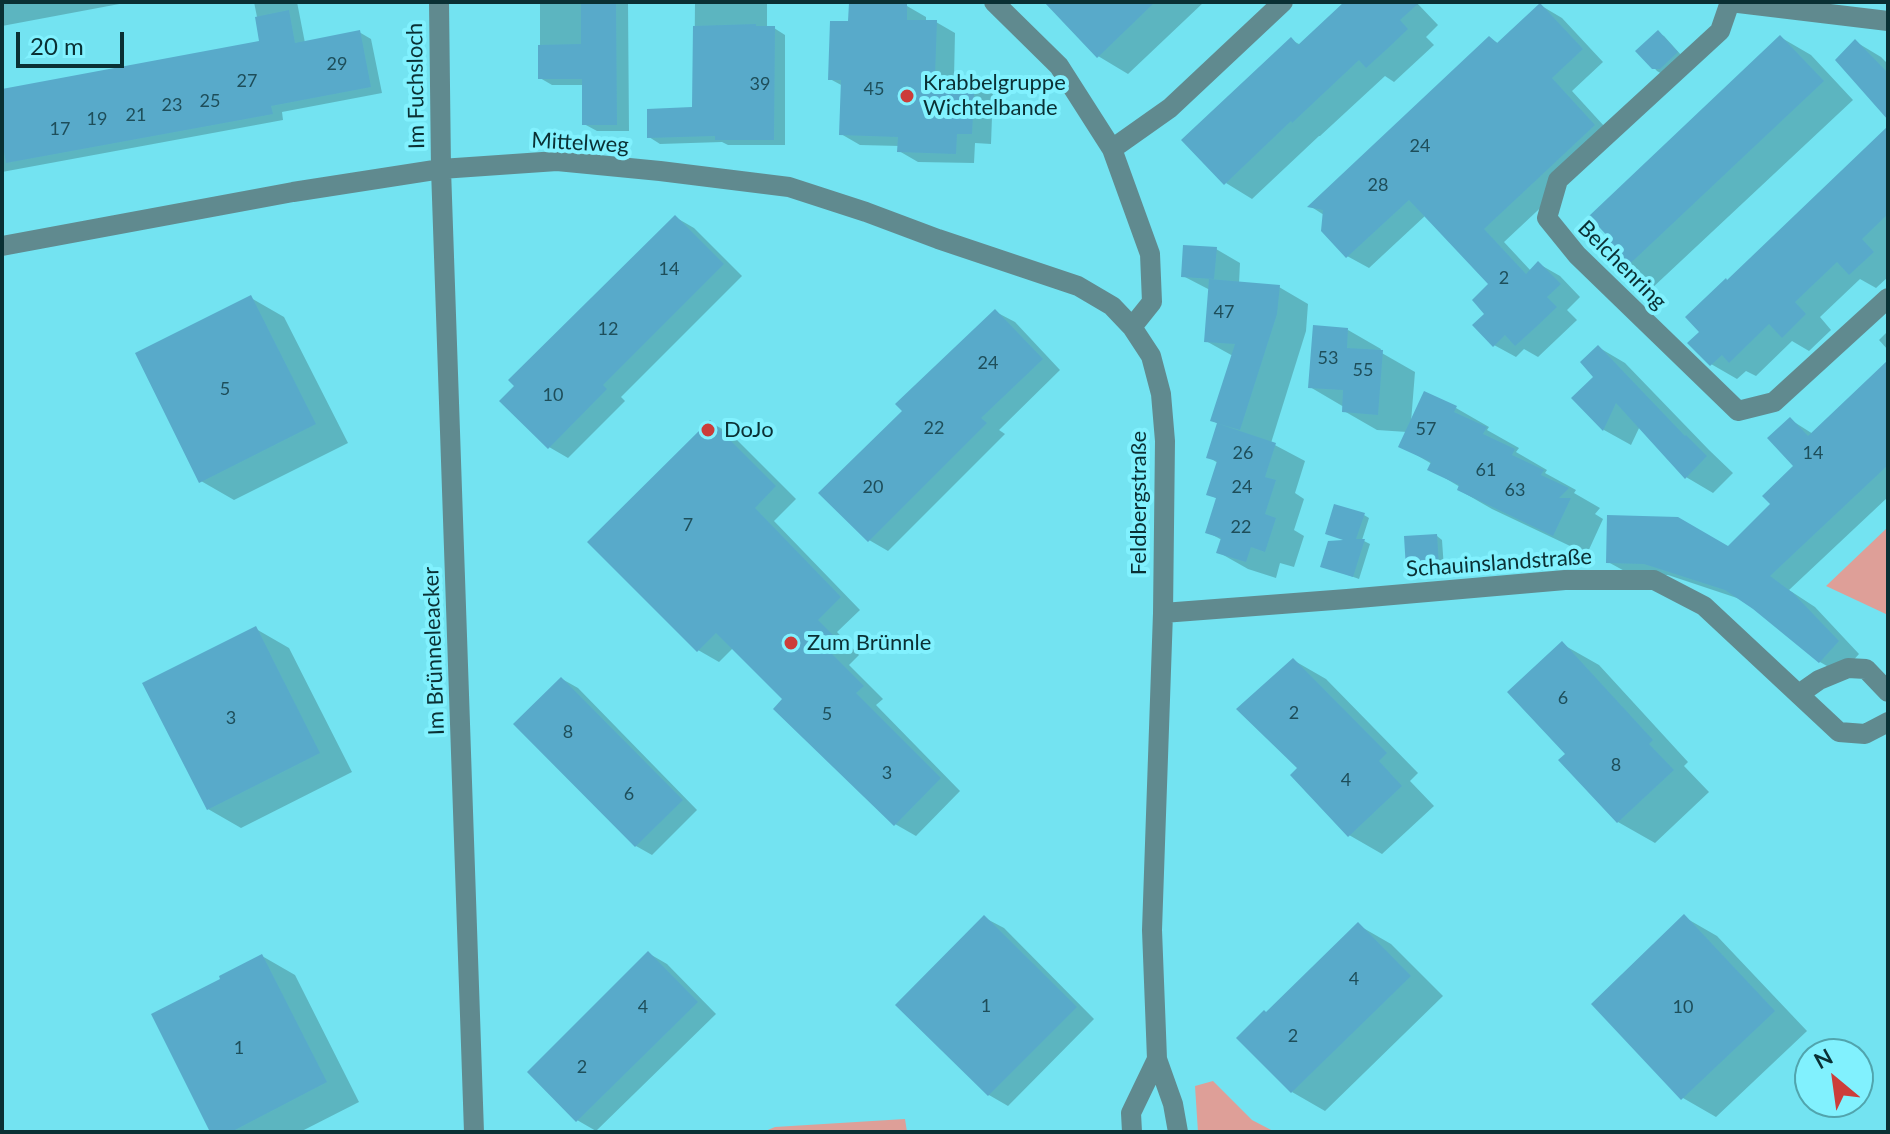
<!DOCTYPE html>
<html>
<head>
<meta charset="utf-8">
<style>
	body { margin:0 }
	#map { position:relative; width:1890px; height:1134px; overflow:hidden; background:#73e3f1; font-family:Lato,sans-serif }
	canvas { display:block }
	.frame { position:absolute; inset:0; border:4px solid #0a3034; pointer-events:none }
	.north { position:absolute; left:1794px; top:1038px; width:80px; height:80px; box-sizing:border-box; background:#81f1fe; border:2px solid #51a4ad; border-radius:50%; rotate:331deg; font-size:22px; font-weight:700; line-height:32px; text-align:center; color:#0a3034 }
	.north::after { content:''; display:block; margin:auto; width:28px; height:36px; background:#cc3d3a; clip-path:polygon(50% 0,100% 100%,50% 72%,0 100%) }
	.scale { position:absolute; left:16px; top:32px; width:108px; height:36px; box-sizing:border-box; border:4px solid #0a3034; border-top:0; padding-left:10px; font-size:24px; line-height:28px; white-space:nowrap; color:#0a3034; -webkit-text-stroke:6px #81f1fe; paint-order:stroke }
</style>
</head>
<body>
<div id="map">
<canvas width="1890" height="1134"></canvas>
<div class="frame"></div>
<div class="north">N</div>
<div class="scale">20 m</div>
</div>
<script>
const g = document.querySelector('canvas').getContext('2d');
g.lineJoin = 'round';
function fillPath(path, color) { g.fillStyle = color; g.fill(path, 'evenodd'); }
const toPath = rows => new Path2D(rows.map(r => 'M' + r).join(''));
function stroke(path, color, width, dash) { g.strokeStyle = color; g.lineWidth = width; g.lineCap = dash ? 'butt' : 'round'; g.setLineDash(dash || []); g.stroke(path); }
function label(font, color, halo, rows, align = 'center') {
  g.font = font + ' Lato,sans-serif'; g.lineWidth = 8; g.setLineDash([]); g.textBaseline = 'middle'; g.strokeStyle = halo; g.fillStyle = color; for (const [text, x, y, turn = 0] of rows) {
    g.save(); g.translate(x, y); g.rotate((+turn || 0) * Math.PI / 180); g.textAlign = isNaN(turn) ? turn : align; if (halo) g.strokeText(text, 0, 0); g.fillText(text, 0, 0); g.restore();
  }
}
const green = toPath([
	[1888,527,1888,615,1826,586],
	[1213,1081,1252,1120,1275,1132,1198,1132,1195,1086],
	[905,1119,907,1132,763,1132,775,1127]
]);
const shadow = toPath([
	[2,2,130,2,2,26],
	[254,2,297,2,305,43,359,32,371,39,382,93,282,112,283,120,2,172,2,89,3,91,262,42],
	[540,2,628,2,629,131,597,131,584,124,584,85,552,85,540,78],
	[695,2,767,2,767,28,774,28,785,35,785,145,728,145,722,142,660,144,649,137,694,109],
	[1066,2,1204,2,1128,74,1098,56],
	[1347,2,1416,2,1438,25,1426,37,1434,45,1394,82,1385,76,1320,136,1319,136,1252,199,1226,183,1291,40,1301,45],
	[1540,5,1562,18,1603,62,1572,91,1615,138,1504,242,1531,271,1539,264,1560,276,1580,297,1567,310,1577,320,1538,357,1524,349,1516,357,1494,345,1487,314,1491,284,1426,215,1369,268,1347,256,1324,215,1310,206,1490,38,1499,44],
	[907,6,926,17,926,22,936,22,955,33,954,78,974,79,993,90,991,144,975,143,974,163,918,162,899,151,900,146,860,145,841,134,843,86,830,79,850,23],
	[1658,33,1664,36,1682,56,1662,74,1657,71,1638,51],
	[1780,37,1811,55,1853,100,1650,290,1620,273,1614,240],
	[1856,42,1881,57,1888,64,1888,117],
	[1888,129,1888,253,1886,254,1888,257,1888,277,1876,288,1860,279,1820,317,1831,330,1809,351,1792,341,1756,376,1746,371,1737,379,1711,364,1702,332,1727,282],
	[675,217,694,228,742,276,621,397,625,401,568,458,549,447],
	[1216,249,1240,263,1239,284,1279,287,1308,304,1306,331,1271,443,1305,461,1295,493,1304,499,1294,530,1304,536,1294,567,1280,563,1276,578,1248,569,1218,552,1222,540,1207,532,1218,499,1208,494,1218,463,1208,457,1218,424,1212,420,1233,356,1206,341,1210,290,1183,276],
	[251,298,284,317,348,443,234,500,201,481],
	[996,312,1015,322,1060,370,999,430,1005,434,888,551,869,540,905,411],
	[1348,330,1381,349,1380,352,1415,372,1411,422,1456,408,1489,427,1487,430,1519,448,1516,452,1547,470,1545,473,1576,490,1574,493,1600,508,1595,514,1603,519,1587,554,1492,509,1459,490,1460,487,1430,469,1432,464,1401,446,1407,432,1377,430,1344,411,1344,407,1310,387],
	[1888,331,1888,350,1879,340],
	[1598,347,1625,363,1709,450,1733,473,1713,493,1686,477,1640,426,1631,445,1604,430,1574,398,1596,377],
	[1888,363,1888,497,1789,590,1815,607,1859,654,1841,674,1820,662,1743,600,1668,575,1630,574,1608,562,1728,549,1773,504,1796,466,1791,420,1813,434],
	[710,422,731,434,796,499,774,521,860,610,837,632,859,655,849,665,883,699,876,705,960,791,916,836,895,824,785,699,734,647,719,662,698,650],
	[1364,515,1369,518,1362,540,1370,544,1359,579,1323,566,1349,542],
	[1437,536,1442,540,1444,569,1414,571,1408,567],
	[256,629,289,648,352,772,241,828,208,809],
	[1562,644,1599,665,1688,762,1684,766,1709,792,1655,843,1618,822,1568,754],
	[1293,660,1326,679,1418,773,1410,781,1434,806,1382,854,1349,835,1300,768],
	[562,679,578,688,697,810,652,855,636,846],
	[1684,917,1717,936,1807,1031,1716,1117,1683,1098],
	[985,918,1004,928,1094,1019,1008,1106,989,1095],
	[1358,925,1391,944,1443,996,1325,1111,1292,1092],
	[648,953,667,964,716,1014,596,1131,577,1120],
	[262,956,295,975,359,1102,300,1132,213,1132]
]);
const building = toPath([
	[581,2,616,2,617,125,582,125,582,79,538,79,538,45,581,44],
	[1044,2,1155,2,1097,58],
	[1344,2,1420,2,1400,20,1408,29,1387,49,1366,68,1359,60,1292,123,1291,121,1224,185,1181,140,1291,37,1298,45],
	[849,3,907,4,907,20,937,20,935,76,975,77,972,134,957,134,956,154,897,152,898,137,839,135,841,80,828,80,830,21,848,21],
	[1540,3,1583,49,1552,78,1595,125,1484,229,1526,274,1538,261,1561,284,1547,297,1557,307,1536,327,1515,346,1505,335,1493,347,1472,325,1484,314,1472,300,1488,284,1409,200,1346,258,1321,231,1323,210,1307,207,1489,36,1497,43],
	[289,10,295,43,360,30,371,87,271,106,273,114,6,163,2,141,2,89,259,41,255,17],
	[756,24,756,26,775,26,774,140,715,140,715,136,647,138,647,109,692,107,693,26],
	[1658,30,1678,52,1660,69,1652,69,1635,51],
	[1780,35,1824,81,1619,274,1598,252,1611,240,1589,216],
	[1855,39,1888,73,1888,120,1835,60],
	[1888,126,1888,214,1862,239,1874,252,1849,275,1837,262,1795,302,1806,314,1782,338,1769,324,1729,363,1722,355,1710,366,1687,343,1699,332,1685,317,1726,278,1727,280],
	[675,215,724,264,603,385,607,389,548,449,499,401,514,386,508,380],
	[1183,245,1217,247,1214,279,1181,277],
	[1209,279,1280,285,1277,314,1240,430,1219,424,1276,443,1265,477,1276,480,1265,514,1276,518,1265,552,1251,547,1246,562,1216,553,1221,538,1205,533,1216,498,1206,495,1217,461,1206,458,1217,423,1210,421,1235,344,1204,342],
	[251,295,316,424,199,483,135,353],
	[995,309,1043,359,981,418,987,423,868,542,818,493,902,411,895,404],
	[1313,325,1348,328,1347,348,1383,350,1378,415,1342,412,1343,390,1308,388],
	[1598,345,1685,436,1686,435,1707,456,1685,479,1616,403,1603,431,1571,398,1593,377,1580,362],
	[1888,360,1888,465,1770,576,1793,593,1839,641,1819,663,1753,609,1725,590,1644,564,1606,563,1607,515,1678,517,1728,546,1770,504,1762,496,1793,466,1767,438,1790,417,1808,436],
	[1424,391,1457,406,1454,412,1487,427,1483,434,1515,449,1512,455,1544,470,1541,475,1569,488,1559,498,1571,498,1553,536,1457,490,1459,485,1427,470,1431,462,1398,447],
	[710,420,776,486,755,508,841,597,818,620,840,642,830,652,864,686,856,693,941,778,894,826,773,709,782,699,716,633,697,652,587,542],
	[1334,504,1365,513,1356,539,1365,539,1353,577,1320,567,1328,541,1343,540,1325,534],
	[1437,534,1439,566,1406,569,1404,536],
	[256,626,320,753,207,810,142,683],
	[1562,641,1653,740,1649,744,1674,770,1617,823,1558,760,1565,754,1507,692],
	[1293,658,1387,753,1379,761,1402,786,1348,837,1290,775,1297,768,1236,709],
	[561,677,683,800,635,847,513,724],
	[1684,914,1775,1011,1681,1100,1591,1004],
	[984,915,1077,1007,988,1096,895,1005],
	[1358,922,1411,976,1291,1093,1236,1038,1264,1010,1266,1012],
	[648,951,698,1002,576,1122,527,1072],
	[262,954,327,1082,231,1132,210,1132,151,1014,220,979,219,976]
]);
const minor = toPath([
	[439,2,441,169,474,1132],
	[994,2,1059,66,1112,149,1150,254,1152,302,1132,327],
	[1730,2,1720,31,1558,180,1547,218,1577,255,1738,411,1774,402,1888,298],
	[1730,2,1888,21],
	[1112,149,1170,108,1283,2],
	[2,246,293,192,441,169,557,161,660,171,789,187,866,212,938,239,1078,286,1112,306,1132,327,1151,356,1161,394,1165,441,1163,613,1152,930,1157,1059,1173,1104,1178,1132],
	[1163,613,1347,599,1565,580,1654,580,1704,606,1839,732,1865,734,1888,722],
	[1799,694,1819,680,1848,668,1866,669,1888,692],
	[1132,1132,1131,1113,1157,1059]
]);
const markers = [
	[907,96,8,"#cc3d3a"],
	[708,430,8,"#cc3d3a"],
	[791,643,8,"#cc3d3a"]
];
const numberNames = [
	["29",337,64],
	["27",247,81],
	["39",760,84],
	["45",874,89],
	["25",210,101],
	["23",172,105],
	["21",136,115],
	["19",97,119],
	["17",60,129],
	["24",1420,146],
	["28",1378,185],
	["14",669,269],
	["2",1504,278],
	["47",1224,312],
	["12",608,329],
	["53",1328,358],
	["24",988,363],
	["55",1363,370],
	["5",225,389],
	["10",553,395],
	["22",934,428],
	["57",1426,429],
	["26",1243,453],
	["14",1813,453],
	["61",1486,470],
	["20",873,487],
	["24",1242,487],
	["63",1515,490],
	["7",688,525],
	["22",1241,527],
	["6",1563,698],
	["2",1294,713],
	["5",827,714],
	["3",231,718],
	["8",568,732],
	["8",1616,765],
	["3",887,773],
	["4",1346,780],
	["6",629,794],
	["4",1354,979],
	["1",986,1006],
	["4",643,1007],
	["10",1683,1007],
	["2",1293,1036],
	["1",239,1048],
	["2",582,1067]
];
const poiNames = [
	["Krabbelgruppe",923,83],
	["Wichtelbande",923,108],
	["DoJo",724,430],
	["Zum Brünnle",807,643]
];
const streetNames = [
	["Im Fuchsloch",416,86,-91],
	["Mittelweg",580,143,3],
	["Belchenring",1622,265,45],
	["Feldbergstraße",1139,503,-90],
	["Schauinslandstraße",1499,563,-4],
	["Im Brünneleacker",434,651,-92]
];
fillPath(green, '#de9f98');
fillPath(shadow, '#0003');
fillPath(building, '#58aaca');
stroke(minor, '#608a8f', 20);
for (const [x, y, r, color] of markers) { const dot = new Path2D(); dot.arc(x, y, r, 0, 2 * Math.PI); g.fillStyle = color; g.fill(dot); stroke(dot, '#81f1fe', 3); }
label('18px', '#1e4e5a', null, numberNames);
label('22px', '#0a3034', '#81f1fe', poiNames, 'left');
label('22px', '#0a3034', '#81f1fe', streetNames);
</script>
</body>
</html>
